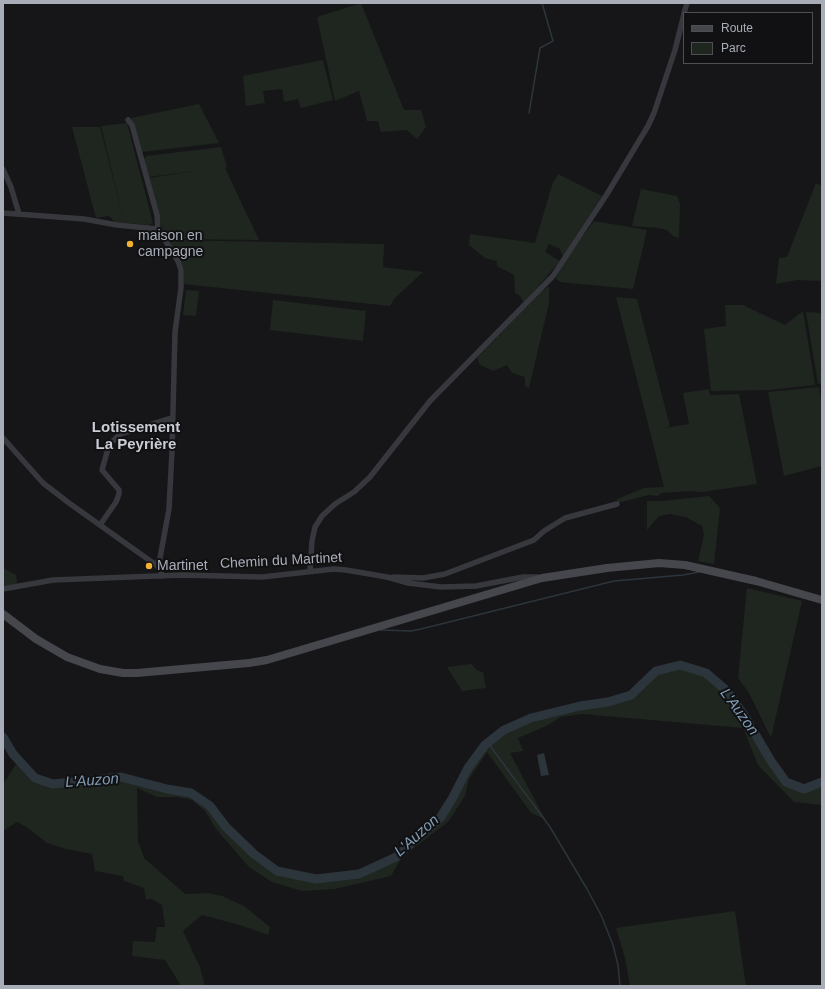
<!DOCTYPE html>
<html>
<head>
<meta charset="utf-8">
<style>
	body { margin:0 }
	#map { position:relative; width:825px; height:989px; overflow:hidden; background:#161618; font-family:Helvetica,sans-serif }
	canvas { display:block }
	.frame { position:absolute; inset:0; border:4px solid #a8adb8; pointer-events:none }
	.legend { position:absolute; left:683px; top:12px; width:130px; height:52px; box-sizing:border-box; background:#111113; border:1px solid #4d4f55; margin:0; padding:5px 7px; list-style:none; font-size:12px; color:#a8adb8 }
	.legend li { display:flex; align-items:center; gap:8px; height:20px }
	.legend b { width:20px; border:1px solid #4d4f55 }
</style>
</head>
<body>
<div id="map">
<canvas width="825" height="989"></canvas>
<div class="frame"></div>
<ul class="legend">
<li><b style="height:5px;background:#45474d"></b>Route</li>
<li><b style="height:11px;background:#1e261f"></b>Parc</li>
</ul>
</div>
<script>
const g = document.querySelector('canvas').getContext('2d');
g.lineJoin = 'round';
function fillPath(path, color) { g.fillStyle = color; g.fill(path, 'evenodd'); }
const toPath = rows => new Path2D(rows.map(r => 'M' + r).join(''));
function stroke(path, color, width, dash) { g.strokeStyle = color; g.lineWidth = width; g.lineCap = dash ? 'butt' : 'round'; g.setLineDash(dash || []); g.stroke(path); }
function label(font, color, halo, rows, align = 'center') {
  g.font = font + ' Helvetica,sans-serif'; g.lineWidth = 4; g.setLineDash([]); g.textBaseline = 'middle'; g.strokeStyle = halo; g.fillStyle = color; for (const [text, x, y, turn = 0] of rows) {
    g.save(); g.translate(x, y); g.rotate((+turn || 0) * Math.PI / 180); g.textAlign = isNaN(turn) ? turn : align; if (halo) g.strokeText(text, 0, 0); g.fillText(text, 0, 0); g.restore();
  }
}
const green = toPath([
	[361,3,404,110,421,110,426,127,417,139,407,130,381,132,378,121,367,121,359,91,335,101,317,17],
	[323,60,333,100,301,108,298,99,284,102,282,89,263,91,265,103,246,106,243,76],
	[199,104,219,143,142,152,131,118],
	[127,123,153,223,149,225,115,222,109,216,96,218,72,127,100,127,123,218,101,126],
	[221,147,227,167,225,168,259,240,165,239,149,178,195,171,148,177,144,159,146,156],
	[558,174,602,196,563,257,560,249,549,244,545,252,560,261,524,303,520,296,515,293,514,275,497,266,497,261,485,258,469,245,470,234,535,243,552,185],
	[816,183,822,186,822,281,797,280,776,284,779,258,787,257],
	[641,189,677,196,680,204,679,238,673,236,667,230,658,228,632,226],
	[594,221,647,230,633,289,560,282,556,279,557,275,574,248],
	[166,240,384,244,383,267,423,272,394,299,390,306,184,284,184,271,180,258],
	[549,286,549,303,529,388,525,386,525,377,512,373,507,365,493,371,480,365,477,358,539,294],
	[186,290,199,291,196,316,183,315],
	[616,297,637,299,670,426,664,428,689,424,683,393,709,389,710,395,739,394,757,484,702,492,691,491,661,493,658,496,649,495,617,503,617,499,644,488,664,487],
	[273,300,366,311,363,341,270,330],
	[725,305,743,305,785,325,803,311,815,385,768,390,711,391,704,329,726,326],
	[806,312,822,313,822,383,818,384],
	[819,387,822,409,822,466,784,476,768,392],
	[709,496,720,508,714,564,698,561,704,535,702,526,686,517,670,514,659,516,647,530,647,501,662,501],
	[3,568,16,575,17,584,3,587],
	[747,588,802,601,771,738,749,693,738,678],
	[471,664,478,671,483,672,486,688,462,691,447,667],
	[680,668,705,675,726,692,744,716,771,763,786,783,804,790,822,784,822,805,794,802,758,765,743,728,582,714,561,717,546,726,518,738,523,751,510,753,545,819,531,813,487,752,469,779,465,796,448,822,402,857,391,876,335,889,302,891,272,882,249,867,216,829,205,811,192,800,177,797,157,797,137,788,138,841,144,858,185,894,208,893,222,896,244,906,270,927,268,935,240,925,202,915,183,931,200,967,205,986,181,986,165,960,132,956,133,941,155,942,157,927,165,927,162,905,152,899,146,899,144,888,124,881,123,876,95,871,92,854,66,849,47,843,28,828,17,822,3,831,3,784,16,764,34,781,53,786,121,779,166,791,191,795,208,807,225,829,277,873,316,882,359,876,397,858,441,819,469,769,486,746,506,732,532,720,581,708,609,704,631,697,657,674],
	[735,911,746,986,630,986,625,958,616,928]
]);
const water = toPath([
	[544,753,549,775,541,776,537,755]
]);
const stream = toPath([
	[529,113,540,48,553,41,542,3],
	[380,630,411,631,421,629,614,581,683,575,699,572],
	[488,743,550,827,587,889,601,915,613,945,618,965,620,986]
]);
const river = toPath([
	[3,737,13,754,35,778,53,784,121,777,167,789,191,793,210,806,226,827,254,854,277,871,316,879,359,874,396,857,440,818,452,799,468,768,485,745,504,730,531,718,580,706,608,702,631,695,656,671,680,665,706,673,727,691,744,715,771,761,786,782,804,789,822,782]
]);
const minor = toPath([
	[684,13,687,3],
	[128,120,132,125,157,215,158,229,178,261,181,270,181,288,175,332,172,451,169,509,160,558,156,565],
	[3,169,11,187,19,214],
	[3,213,84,219,117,225,158,229],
	[3,438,43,483,69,503,156,565,161,571,162,576],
	[100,525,116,502,119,494,119,490,102,470,109,445,120,434,172,418],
	[310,571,312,541,315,527,322,516,335,504,354,492,370,477,430,401,553,276,607,194,648,126,654,113,675,50,684,14],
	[393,577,423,578,445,574,534,540,544,531,565,518,617,504],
	[3,589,53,580,182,575,262,577,334,569,346,570,387,577,408,583,441,587,476,586,523,577,537,577]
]);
const secondary = toPath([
	[3,614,36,639,67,657,100,669,123,673,137,673,249,663,267,660,542,578,607,568,659,563,685,565,756,581,822,600]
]);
const markers = [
	[130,244,4,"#f2b134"],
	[149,566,4,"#f2b134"]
];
const poiNames = [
	["maison en",138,236],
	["campagne",138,252],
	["Martinet",157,566]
];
const streetNames = [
	["Chemin du Martinet",281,561,-3]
];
const neighbourhoodNames = [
	["Lotissement",136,428],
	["La Peyrière",136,445]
];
const waterNames = [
	["L'Auzon",739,712,54],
	["L'Auzon",92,781,-4],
	["L'Auzon",417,836,-42]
];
fillPath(green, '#1e261f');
fillPath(water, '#2c353c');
stroke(stream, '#2c353c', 1.5);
stroke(river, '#2c353c', 9);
stroke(minor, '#37383d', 5.5);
stroke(secondary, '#45474d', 8);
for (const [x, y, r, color] of markers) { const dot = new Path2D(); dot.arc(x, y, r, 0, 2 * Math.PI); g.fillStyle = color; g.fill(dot); stroke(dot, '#111113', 1.5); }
label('14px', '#a8adb8', '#111113', poiNames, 'left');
label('14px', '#a8adb8', '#111113', streetNames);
label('bold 15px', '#c9ccd4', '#111113', neighbourhoodNames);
label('italic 15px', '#7f9bb3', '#111113', waterNames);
</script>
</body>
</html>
